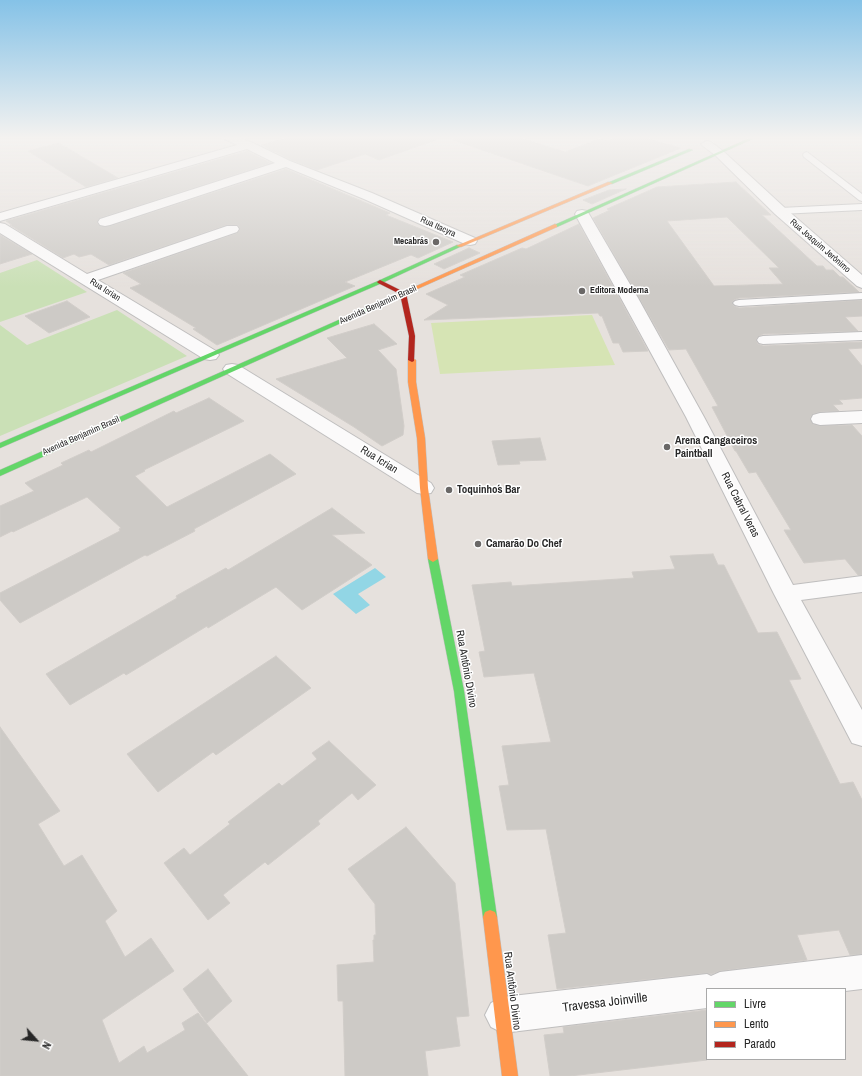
<!DOCTYPE html>
<html>
<head>
<meta charset="utf-8">
<style>
	body { margin:0 }
	#map { position:relative; width:862px; height:1076px; overflow:hidden; background:#e6e1dd; font-family:"Archivo Narrow",sans-serif }
	canvas { display:block }
	.legend { position:absolute; left:706px; top:988px; width:140px; height:72px; box-sizing:border-box; background:#fff; border:1px solid #a9a9a9; margin:0; padding:5px 7px; list-style:none; font-size:12px; color:#272727 }
	.legend li { display:flex; align-items:center; gap:8px; height:20px }
	.legend b { width:20px; border:1px solid #a9a9a9 }
	.north { position:absolute; left:16px; top:1020px; width:40px; height:40px; -webkit-text-stroke:3px #fff; paint-order:stroke; rotate:117deg; font-size:11px; font-weight:700; line-height:16px; text-align:center; color:#272727 }
	.north::after { content:''; display:block; margin:auto; width:14px; height:18px; background:#272727; clip-path:polygon(50% 0,100% 100%,50% 72%,0 100%) }
</style>
</head>
<body>
<div id="map">
<canvas width="862" height="1076"></canvas>
<ul class="legend">
<li><b style="height:5px;background:#63d668"></b>Livre</li>
<li><b style="height:5px;background:#ff974d"></b>Lento</li>
<li><b style="height:5px;background:#b3261e"></b>Parado</li>
</ul>
<div class="north">N</div>
</div>
<script>
const g = document.querySelector('canvas').getContext('2d');
g.lineJoin = 'round';
function fillPath(path, color) { g.fillStyle = color; g.fill(path, 'evenodd'); }
const toPath = rows => new Path2D(rows.map(r => 'M' + r).join(''));
function stroke(path, color, width, dash) { g.strokeStyle = color; g.lineWidth = width; g.lineCap = dash ? 'butt' : 'round'; g.setLineDash(dash || []); g.stroke(path); }
function label(font, color, halo, rows, align = 'center') {
  g.font = font + ' "Archivo Narrow",sans-serif'; g.lineWidth = 3; g.setLineDash([]); g.textBaseline = 'middle'; g.strokeStyle = halo; g.fillStyle = color; for (const [text, x, y, turn = 0] of rows) {
    g.save(); g.translate(x, y); g.rotate((+turn || 0) * Math.PI / 180); g.textAlign = isNaN(turn) ? turn : align; if (halo) g.strokeText(text, 0, 0); g.fillText(text, 0, 0); g.restore();
  }
}
const green = toPath([
	[37,260,87,292,0,322,0,273],
	[117,310,187,356,0,436,0,325,27,345]
]);
const pitch = toPath([
	[592,315,615,365,440,374,431,323]
]);
const water = toPath([
	[375,568,386,577,358,594,370,605,356,614,333,594]
]);
const building = toPath([
	[291,137,435,137,436,140,379,160,365,154,317,170,291,160,261,145,291,137],
	[453,137,517,137,565,152,599,139,606,141,617,137,642,137,681,148,588,186,453,140,453,137],
	[59,143,118,178,86,187,28,151,59,143],
	[247,151,271,163,100,218,97,223,100,226,110,226,286,169,390,213,386,215,453,242,418,258,411,255,345,282,355,286,217,345,193,329,196,328,130,288,141,284,123,273,237,233,240,230,238,225,227,225,109,265,91,254,79,257,74,254,63,258,10,225,12,225,6,221,247,151],
	[736,182,771,215,762,215,817,266,823,266,826,270,833,270,840,277,843,277,859,292,739,298,734,300,732,303,734,306,739,308,862,300,862,316,845,317,858,331,763,334,759,336,756,339,758,344,763,346,862,342,862,348,848,349,862,366,862,398,839,400,843,404,833,405,839,411,820,412,813,414,810,418,813,424,820,426,852,425,862,436,862,575,858,575,845,559,804,563,784,530,791,530,756,472,749,473,736,451,735,451,712,407,718,406,686,349,669,350,593,218,610,210,607,209,657,187,736,182],
	[727,217,779,268,769,268,783,284,714,286,667,221,727,217],
	[626,189,592,204,583,200,609,190,626,189],
	[579,224,648,351,623,352,619,343,613,343,602,316,600,316,598,313,424,320,448,305,426,294,465,277,460,275,522,248,526,249,579,224],
	[0,235,32,254,0,264,0,235],
	[469,248,480,253,444,269,434,264,469,248],
	[67,301,90,317,49,333,25,316,67,301],
	[374,324,397,344,378,350,396,369,404,426,403,435,382,446,354,427,276,379,347,358,327,338,374,324],
	[209,398,244,421,144,470,145,471,135,476,167,507,270,454,296,474,194,529,195,531,147,556,145,555,20,623,0,600,0,593,120,531,119,529,121,528,87,497,13,532,12,531,0,537,0,506,34,491,25,483,63,465,61,463,89,450,91,452,174,411,176,413,209,398],
	[540,438,546,460,519,461,520,464,498,465,492,441,540,438],
	[332,508,365,533,332,535,372,565,302,610,276,587,208,628,207,626,126,675,124,673,70,705,46,674,177,598,176,596,226,568,228,570,332,508],
	[713,554,718,565,724,565,758,633,777,632,801,679,789,680,840,784,853,782,862,800,862,954,850,955,839,930,797,935,807,960,720,971,711,974,707,973,557,989,548,935,566,933,546,829,507,830,499,786,509,785,502,746,551,742,534,673,484,677,479,652,485,651,472,585,511,582,512,586,634,578,632,572,675,569,670,556,713,554],
	[276,656,311,688,216,755,213,752,158,792,127,754,276,656],
	[0,727,60,811,38,824,64,866,82,855,117,911,105,921,125,957,151,938,174,971,102,1020,119,1063,144,1046,147,1053,185,1030,182,1023,198,1013,248,1076,0,1076,0,727],
	[329,741,376,785,358,800,352,793,318,821,320,824,268,865,265,862,223,895,230,903,208,920,164,863,184,848,190,855,230,824,228,822,279,783,282,786,317,759,312,753,329,741],
	[406,827,455,883,469,1016,456,1017,460,1046,425,1051,428,1076,345,1076,343,1001,338,1001,337,965,374,962,373,940,374,940,374,935,376,935,375,904,348,869,406,827],
	[208,969,232,1001,207,1023,183,989,208,969],
	[707,1010,707,1060,570,1076,550,1076,544,1035,564,1033,563,1027,707,1010]
]);
const lane = toPath([
	[807,152,862,194,862,201,859,200,804,157,803,155,804,153,807,152],
	[862,204,862,210,780,214,775,211,780,208,862,204],
	[862,293,862,299,739,306,735,305,733,303,735,301,739,300,862,293],
	[862,332,862,340,763,344,759,343,757,340,759,337,763,336,862,332]
]);
const street = toPath([
	[223,137,237,137,253,143,290,161,372,193,475,238,477,241,475,244,470,245,465,244,364,199,286,167,110,225,105,226,100,225,98,222,100,219,275,163,247,149,0,221,0,213,237,145,225,139,223,137],
	[707,141,711,142,723,151,785,208,862,275,862,288,857,286,775,214,715,155,703,146,701,144,707,141],
	[582,210,587,211,589,214,638,298,704,417,793,585,862,576,862,592,801,600,862,710,862,746,852,743,774,594,686,417,575,214,577,211,582,210],
	[0,223,5,224,87,274,227,226,237,226,239,229,237,232,98,280,216,351,219,355,216,359,210,360,204,359,0,233,0,223],
	[232,364,238,365,431,483,434,488,431,493,424,494,417,493,226,373,223,369,226,365,232,364],
	[862,411,862,423,820,425,813,423,811,419,813,415,820,413,862,411],
	[862,955,862,989,845,991,845,989,707,989,707,1008,503,1033,491,1027,485,1015,491,1003,503,997,707,974,711,976,720,972,862,955]
]);
const fast = toPath([
	[752,137,757,137,557,227,552,226,752,137],
	[689,149,693,150,612,184,607,183,689,149],
	[457,245,462,246,382,283,0,448,0,443,378,281,457,245],
	[377,303,380,305,379,306,0,476,0,470,377,303],
	[433,556,438,559,464,691,497,917,495,922,490,924,485,922,483,917,454,691,428,559,433,556]
]);
const slow = toPath([
	[608,182,613,183,461,247,456,246,608,182],
	[555,224,557,225,557,227,379,306,374,305,555,224],
	[412,358,416,360,416,382,425,438,428,488,438,559,433,562,428,559,420,488,417,438,408,382,408,360,412,358],
	[490,910,495,912,497,917,518,1076,502,1076,483,917,485,912,490,910]
]);
const jam = toPath([
	[380,280,406,293,415,336,414,361,412,362,408,360,409,336,400,294,378,283,377,282,380,280]
]);
const markers = [
	[436,242,4,"#6a6867"],
	[582,291,4,"#6a6867"],
	[667,447,4,"#6a6867"],
	[449,490,4,"#6a6867"],
	[478,544,4,"#6a6867"]
];
const farStreetnames = [
	["Rua Itacyra",438,227,24],
	["Rua Joaquim Jerônimo",820,246,41],
	["Rua Icrian",105,290,32],
	["Avenida Benjamim Brasil",378,305,-24],
	["Avenida Benjamim Brasil",81,436,-24]
];
const farPoinames = [
	["Mecabrás",428,242],
	["Editora Moderna",590,291,"left"]
];
const poiNames = [
	["Arena Cangaceiros",675,441],
	["Paintball",675,454],
	["Toquinho´s Bar",457,490],
	["Camarão Do Chef",486,544]
];
const streetNames = [
	["Rua Icrian",379,460,32],
	["Rua Cabral Veras",740,505,63],
	["Rua Antônio Divino",466,669,80],
	["Rua Antônio Divino",512,991,83]
];
const nearStreetnames = [
	["Travessa Joinville",605,1003,-7]
];
fillPath(green, '#cae0b6');
fillPath(pitch, '#d6e4b4');
fillPath(water, '#92d6e5');
fillPath(building, '#cdcac6');
stroke(building, '#d1cdc9', 1);
stroke(lane, '#bfbebe', 2);
stroke(street, '#bfbebe', 2);
stroke(fast, '#bfbebe', 1);
stroke(slow, '#bfbebe', 1);
stroke(jam, '#bfbebe', 1);
fillPath(lane, '#fbfafa');
fillPath(street, '#fbfafa');
fillPath(fast, '#63d668');
fillPath(slow, '#ff974d');
fillPath(jam, '#b3261e');
const sky = g.createLinearGradient(0, 0, 0, 287);
sky.addColorStop(0, '#85c2e7');
sky.addColorStop(0.48, '#f4f2f0');
sky.addColorStop(1, '#f4f2f000');
g.fillStyle = sky;
g.fillRect(0, 0, 862, 287);
for (const [x, y, r, color] of markers) { const dot = new Path2D(); dot.arc(x, y, r, 0, 2 * Math.PI); g.fillStyle = color; g.fill(dot); stroke(dot, '#fff', 1.5); }
label('9px', '#272727', '#fff', farStreetnames);
label('bold 9px', '#272727', '#fff', farPoinames, 'right');
label('bold 11px', '#272727', '#fff', poiNames, 'left');
label('11px', '#272727', '#fff', streetNames);
label('13px', '#272727', '#fff', nearStreetnames);
</script>
</body>
</html>
